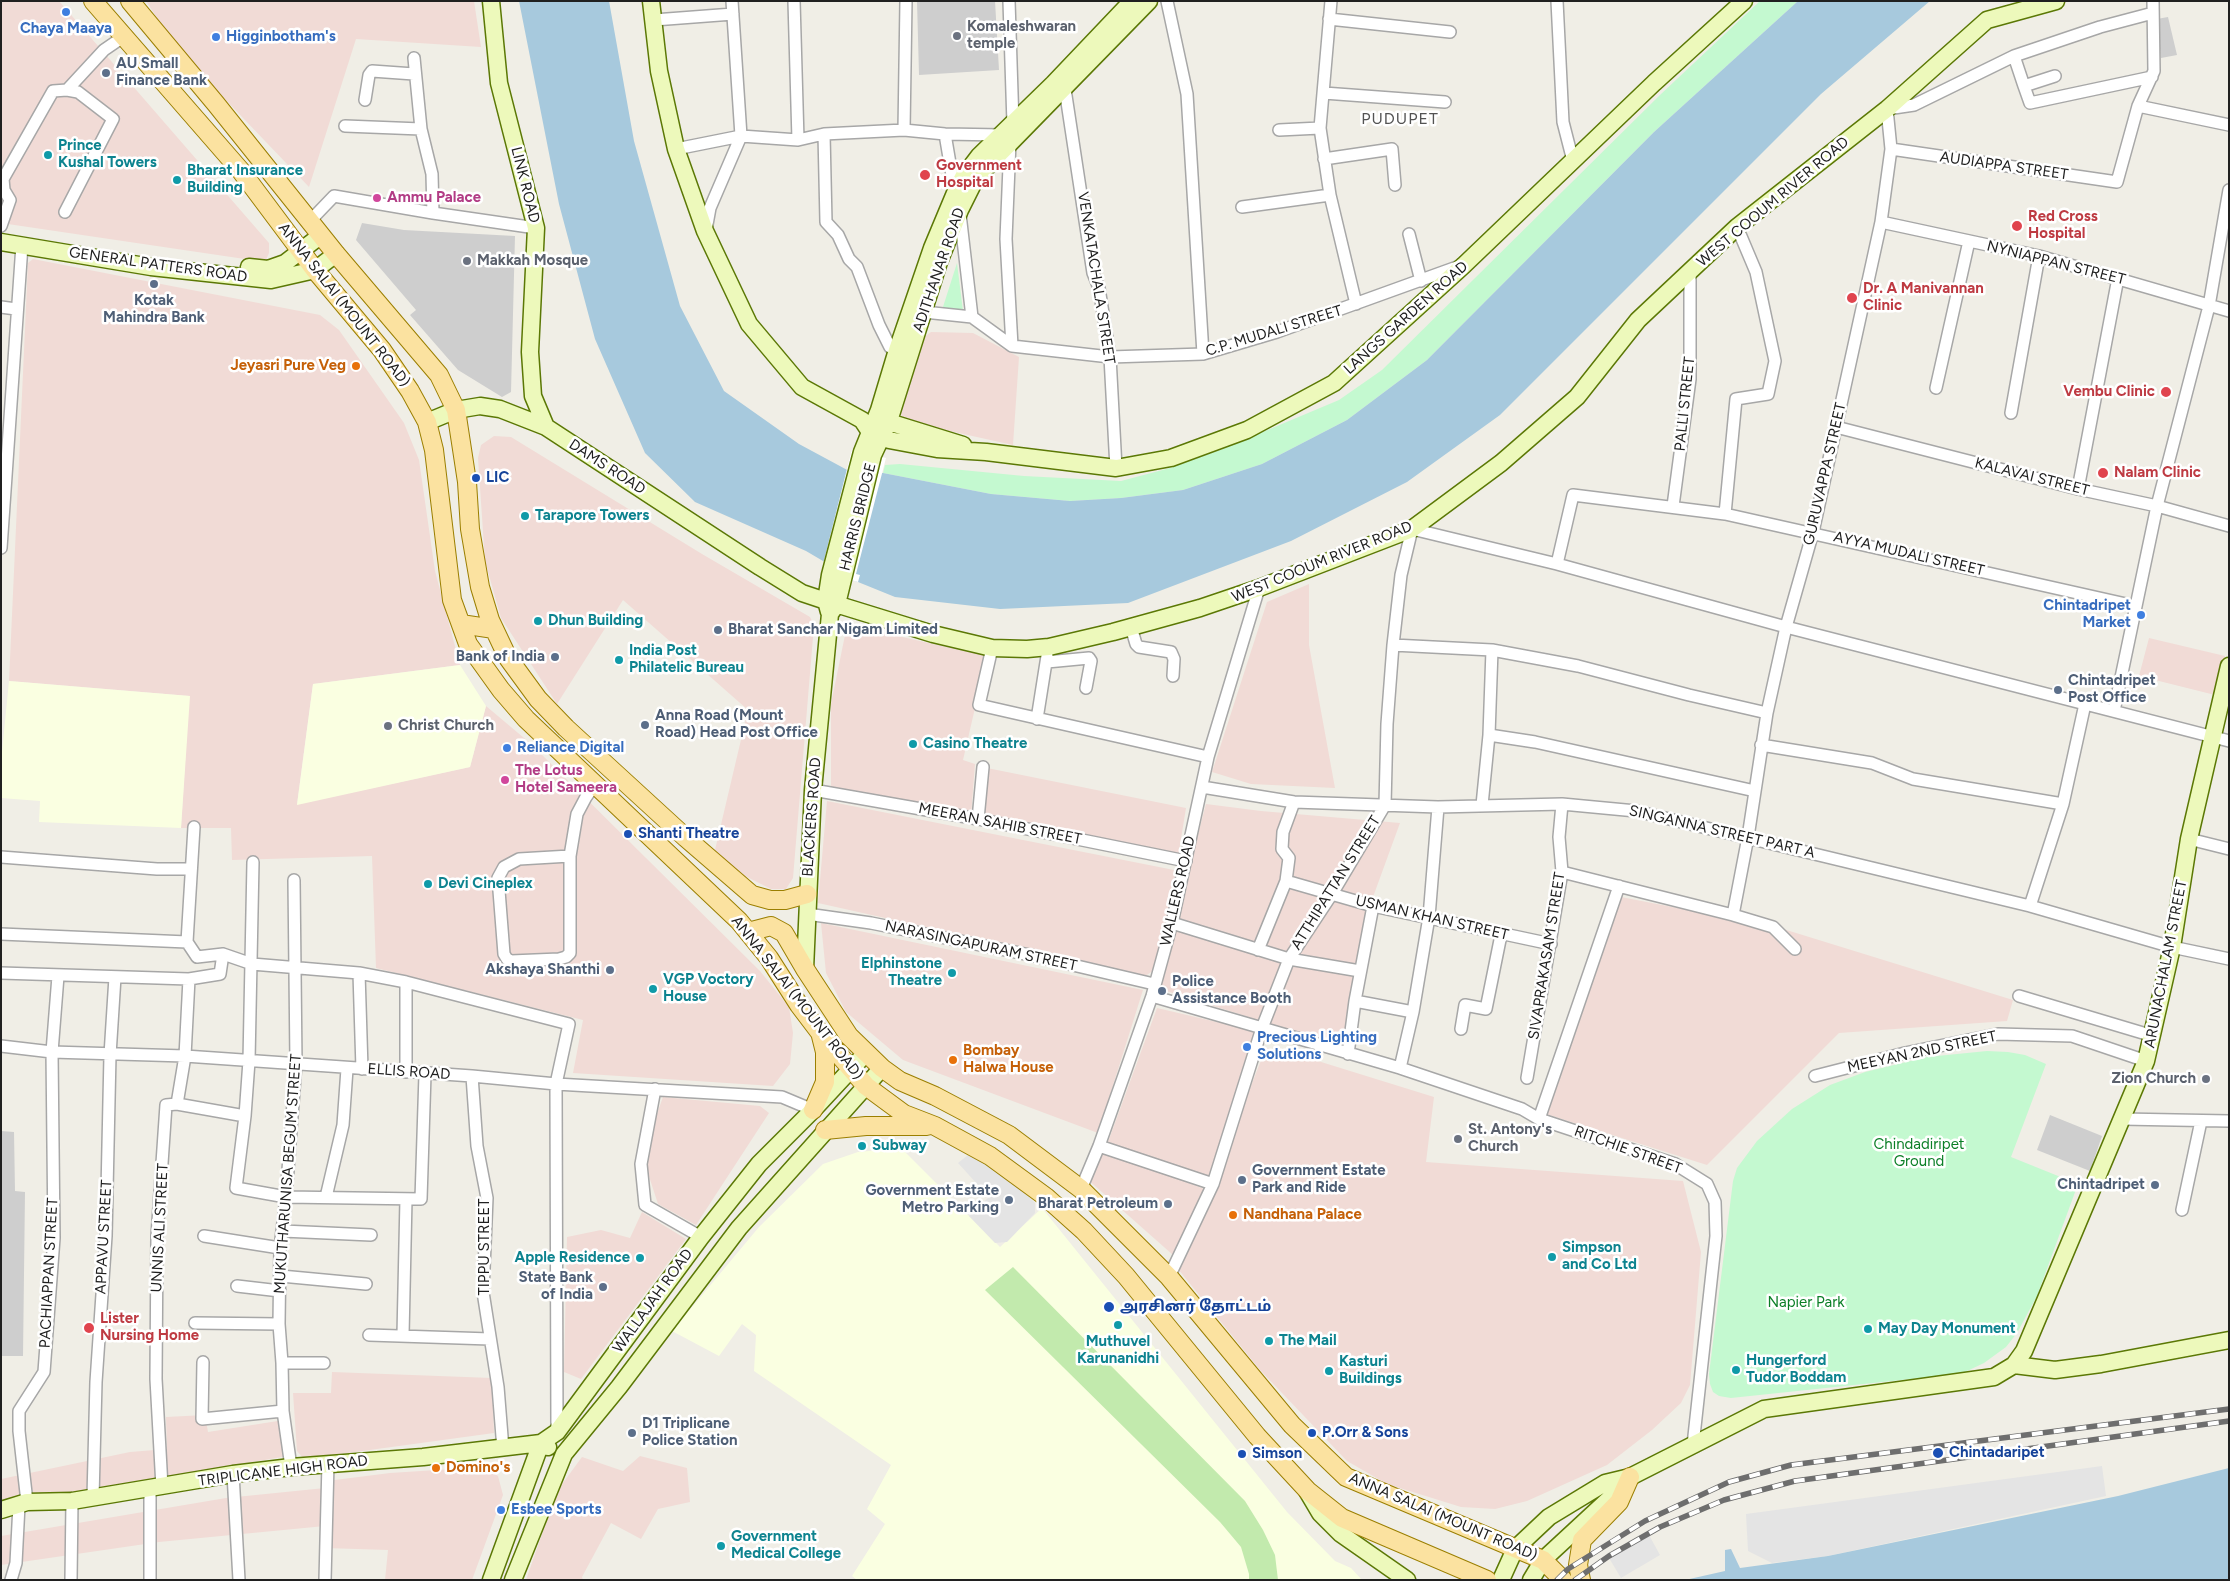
<!DOCTYPE html>
<html>
<head>
<meta charset="utf-8">
<style>
	body { margin:0 }
	#map { position:relative; width:2230px; height:1581px; overflow:hidden; background:#f0eee6; font-family:Figtree,sans-serif }
	canvas { display:block }
	.frame { position:absolute; inset:0; border:2px solid #202020; pointer-events:none }
</style>
</head>
<body>
<div id="map">
<canvas width="2230" height="1581"></canvas>
<div class="frame"></div>
</div>
<script>
const g = document.querySelector('canvas').getContext('2d');
g.lineJoin = 'round';
function fillPath(path, color) { g.fillStyle = color; g.fill(path, 'evenodd'); }
const toPath = rows => new Path2D(rows.map(r => 'M' + r).join(''));
function stroke(path, color, width, dash) { g.strokeStyle = color; g.lineWidth = width; g.lineCap = dash ? 'butt' : 'round'; g.setLineDash(dash || []); g.stroke(path); }
function label(font, color, halo, rows, align = 'center') {
  g.font = font + ' Figtree,"Noto Sans Tamil",sans-serif'; g.lineWidth = 5; g.setLineDash([]); g.textBaseline = 'middle'; g.strokeStyle = halo; g.fillStyle = color; for (const [text, x, y, turn = 0] of rows) {
    g.save(); g.translate(x, y); g.rotate((+turn || 0) * Math.PI / 180); g.textAlign = isNaN(turn) ? turn : align; if (halo) g.strokeText(text, 0, 0); g.fillText(text, 0, 0); g.restore();
  }
}
const commercial = toPath([
	[1,1,59,1,269,243,269,253,265,262,1,223],
	[146,1,474,1,481,47,356,39,309,187,177,49],
	[33,259,320,315,339,330,404,423,419,460,435,571,460,665,313,684,297,804,470,767,486,706,530,743,760,971,789,1007,793,1033,790,1064,773,1086,573,1073,583,1020,376,968,372,856,232,860,231,828,181,828,189,696,9,681,28,263],
	[931,332,973,333,1019,357,1013,445,918,424,905,419,897,412,920,340],
	[494,436,511,437,702,554,810,617,814,625,793,878,786,889,771,889,743,875,715,850,748,710,623,600,557,704,501,618,485,561,478,458,481,445],
	[1309,584,1309,645,1335,788,1251,784,1212,772,1267,602],
	[852,628,862,628,987,656,963,760,975,764,971,815,831,788,831,704,845,635],
	[2149,638,2225,656,2215,695,2139,676],
	[987,768,1186,808,1178,857,983,816],
	[827,801,1179,871,1153,971,1145,976,818,903],
	[1206,804,1261,811,1400,823,1373,897,1346,1048,1157,988],
	[1621,897,1780,928,2013,1000,2007,1021,1839,1033,1707,1165,1546,1114],
	[821,923,1143,990,1098,1133,903,1060,846,1012,826,973],
	[1157,1008,1260,1032,1210,1179,1108,1142],
	[1266,1048,1305,1057,1434,1097,1426,1162,1683,1181,1701,1252,1690,1385,1681,1403,1652,1430,1607,1465,1527,1501,1495,1509,1461,1507,1387,1484,1347,1461,1260,1370,1178,1269],
	[663,1097,760,1106,769,1113,696,1225,658,1204,645,1164,653,1125],
	[1104,1150,1207,1190,1173,1255,1086,1178],
	[642,1212,686,1239,581,1379,564,1372,567,1237,601,1230,630,1238],
	[332,1372,492,1378,494,1433,304,1459,297,1451,293,1393,331,1393],
	[205,1415,208,1432,284,1420,288,1456,1,1505,1,1479,130,1452,167,1449,166,1417],
	[640,1456,687,1468,690,1502,658,1509,641,1539,611,1523,582,1577,583,1580,526,1580,557,1491,582,1457,623,1471],
	[483,1467,498,1476,503,1495,472,1580,385,1580,388,1550,325,1548,327,1481,390,1473],
	[325,1488,325,1526,159,1542,1,1565,1,1536,226,1498]
]);
const education = toPath([
	[460,665,486,706,470,767,297,805,313,684],
	[9,681,190,696,181,828,39,822,40,801,1,798,1,762],
	[901,1148,1000,1247,1042,1208,1287,1512,1335,1561,1351,1568,1362,1580,857,1580,852,1576,885,1524,867,1509,891,1465,754,1371,756,1335,742,1324,719,1356,672,1331,759,1227,823,1164,858,1152]
]);
const religious = toPath([
	[917,1,995,1,999,70,919,75],
	[2168,17,2177,55,2161,58,2157,19],
	[362,223,404,230,515,236,511,392,502,397,458,370,410,315,416,310,356,240],
	[2050,1115,2102,1136,2090,1171,2037,1150],
	[1,1131,14,1132,15,1191,25,1192,23,1356,1,1356]
]);
const grass = toPath([
	[1013,1267,1245,1501,1263,1530,1275,1555,1278,1580,1249,1580,1249,1574,1241,1547,1220,1522,985,1290]
]);
const park = toPath([
	[1760,1,1798,1,1654,132,1427,360,1347,420,1262,464,1183,490,1121,498,1070,501,991,494,883,473,885,465,900,464,1024,476,1121,481,1170,468,1220,450,1339,400,1382,370,1661,94],
	[957,263,963,311,942,310],
	[1987,1051,2008,1052,2025,1055,2046,1064,2011,1157,2078,1184,2037,1296,2017,1333,2006,1347,1984,1363,1965,1372,1949,1375,1731,1398,1719,1396,1713,1392,1710,1384,1709,1374,1733,1181,1737,1168,1757,1141,1792,1109,1830,1085,1865,1072,1927,1057]
]);
const parking = toPath([
	[968,1155,976,1157,1015,1183,1035,1203,1035,1213,1007,1242,995,1243,969,1216,989,1197,958,1163],
	[2102,1466,2106,1496,1828,1556,1772,1563,1748,1551,1746,1514],
	[1649,1535,1660,1555,1621,1578,1609,1558]
]);
const water = toPath([
	[519,1,609,1,634,141,680,306,724,391,799,444,851,472,883,473,991,494,1070,501,1121,498,1183,490,1262,464,1347,420,1427,360,1654,132,1798,1,1930,1,1821,94,1500,415,1407,482,1291,541,1128,603,1000,609,895,597,858,582,842,577,823,561,806,551,695,502,645,453,595,339,559,204],
	[2229,1468,2229,1580,1685,1580,1725,1571,1725,1550,1731,1549,1740,1568,1828,1556,2118,1496]
]);
const pier = toPath([
	[852,449,886,458,856,574,860,575,858,582,821,572]
]);
const street = toPath([
	[794,1,798,140],
	[1009,1,1013,124],
	[1167,1,1187,94,1203,354],
	[1331,1,1320,128,1330,195,1356,304],
	[1557,1,1563,122,1573,161],
	[1329,19,1450,32],
	[654,20,733,14],
	[2014,56,2024,86,2055,76],
	[414,58,421,129,432,174,433,213],
	[2024,86,2030,103,2152,77],
	[1065,89,1093,273,1099,288,1110,357,1116,468],
	[67,90,104,50,123,37],
	[1324,93,1445,102],
	[365,100,369,75,372,71,414,74],
	[2138,106,2229,125],
	[345,126,421,129],
	[904,130,906,1],
	[1279,130,1320,128],
	[824,134,826,222,838,235,849,259,857,267,879,325,890,347,897,350],
	[945,134,955,193],
	[1010,142,1006,239,1012,346],
	[676,149,741,136,798,140,824,134,904,130,945,134,1002,135],
	[1891,149,2117,182,2138,106,2154,71,2153,1],
	[1324,159,1392,149,1395,185],
	[1242,207,1330,195],
	[960,214,972,317,1012,346,1110,357,1203,354,1277,332,1457,267],
	[310,221,334,196,433,213,536,228],
	[1881,222,2039,256,2229,311],
	[1,226,10,200,4,190,3,179,53,91,67,90,78,92,113,119,65,212],
	[706,230,710,208,741,136,732,1],
	[1409,234,1421,281],
	[1,307,16,309],
	[924,312,972,317],
	[1936,388,1969,241],
	[2011,413,2039,256],
	[1836,427,2078,489,2157,506,2229,526],
	[2078,489,2118,278],
	[1673,506,1690,379,1690,271],
	[1725,514,1736,399,1768,394,1775,361,1756,272,1737,227],
	[1,548,22,245],
	[1557,564,1573,495,1725,514,2135,606],
	[1131,627,1136,644,1139,647,1171,652,1174,659,1173,676],
	[1393,645,1492,650,1578,666,1689,695,1767,713],
	[992,648,979,705,1208,757],
	[1047,662,1089,658,1091,661,1086,688],
	[2114,711,2157,506,2209,306,2229,190],
	[1037,719,1047,656],
	[1489,735,1535,742,1755,791],
	[1761,745,1872,763,1913,779,2063,804],
	[1202,787,1294,802,1438,807,1562,804,1636,811,2030,906,2172,947,2229,959],
	[813,790,978,819,1186,861],
	[1482,805,1489,735,1492,650],
	[978,819,983,767],
	[194,827,187,942,197,957,223,954,252,964,359,973,406,982,569,1024,556,1084,557,1432],
	[2189,839,2229,849],
	[570,856,519,859,504,867,498,878,504,954,507,959,511,961,559,959,566,957,570,953,570,856,577,814,586,797,595,784],
	[1,857,157,869,191,869],
	[253,862,249,1061,245,1116,236,1188,286,1197,421,1199,425,1074],
	[1562,872,1733,915],
	[1286,881,1373,906,1551,944],
	[2030,906,2063,804,2085,704],
	[807,914,871,923,1030,955,1154,984],
	[1172,923,1289,959,1360,971],
	[1,934,187,942],
	[1795,949,1773,927,1733,915,1748,837,1767,713,1786,627,1813,532,1881,222,1891,149,1887,109,1914,105,2014,56,2100,27,2153,13],
	[1258,950,1286,881,1289,858,1282,849,1283,832,1294,802],
	[1,973,189,979,220,974,223,954],
	[359,973,362,1069],
	[1152,996,1400,1068,1522,1109,1539,1119,1675,1164,1707,1184,1715,1202,1716,1236,1693,1445],
	[2019,996,2153,1036],
	[1355,1001,1413,1012],
	[1461,1029,1465,1005,1486,1009,1501,935],
	[1,1046,52,1052,185,1056,472,1076,556,1084,782,1097,813,1110],
	[1348,1054,1355,1001,1373,906],
	[1400,1068,1413,1012,1429,917,1438,807],
	[406,1072,406,982],
	[472,1076,477,1146,487,1198,483,1292,498,1387,503,1449],
	[1815,1076,1905,1053,1998,1034,2072,1036,2146,1061],
	[1527,1078,1562,872,1559,837,1562,804],
	[655,1089,641,1164,645,1205,701,1237],
	[177,1104,245,1116],
	[1539,1119,1619,886],
	[2122,1119,2229,1121],
	[1099,1146,1213,1184],
	[1081,1189,1099,1146,1152,996,1172,923,1208,757,1259,588],
	[326,1197,343,1125,347,1069],
	[2182,1210,2201,1121],
	[283,1231,371,1235],
	[204,1236,280,1248],
	[281,1276,366,1284],
	[1169,1277,1213,1184,1262,1028,1289,959,1332,894,1385,805,1387,724,1393,645,1401,575,1412,529,1557,564,1786,627,2229,741],
	[237,1286,280,1291],
	[195,1323,279,1324],
	[369,1335,490,1339],
	[403,1335,406,1199],
	[203,1362,202,1419,283,1411],
	[282,1363,324,1363],
	[291,1467,283,1411,282,1363,279,1324,280,1248,286,1197,296,1063,294,880],
	[233,1474,239,1580],
	[162,1487,156,1379,157,1236,166,1105,177,1104,185,1056,189,979],
	[150,1488,150,1580],
	[93,1497,96,1382,106,1236,110,1055,115,977],
	[27,1502,19,1431,19,1411,44,1372,54,1238,52,1052,58,976],
	[11,1580,16,1563,19,1505],
	[71,1580,72,1501],
	[325,1580,328,1463]
]);
const secondary = toPath([
	[491,1,499,83,536,228,530,352,533,396,546,427],
	[651,1,659,71,676,149,705,231,749,324,802,387,862,420,870,432,889,440,937,449,986,452,1116,468,1171,458,1247,430,1334,383,1464,265,1654,83,1744,1],
	[1,242,151,267,271,280,315,270,336,254],
	[249,267,268,269,285,263,320,236],
	[879,419,963,445],
	[427,422,456,410,480,406,500,409,546,427,760,567,802,593,826,601,933,634,992,648,1027,649,1049,647,1113,632,1200,608,1259,588,1412,529,1501,463,1577,397,1638,320,1737,227,1887,109,1987,20,2056,1],
	[829,612,826,601,830,575,862,452,879,410,897,350,932,248,955,193,963,177,979,156,1053,84,1132,1],
	[805,969,813,790,830,614,837,604,873,455,889,421,939,262,960,210,976,178,1149,1],
	[2014,1365,2055,1370,2101,1364,2229,1340],
	[1307,1491,1320,1513,1341,1534,1407,1580],
	[1,1510,27,1502,72,1501,233,1474,291,1467,423,1457,541,1443,548,1447],
	[491,1580,541,1443,557,1432,701,1237,759,1164,813,1110,866,1053],
	[513,1580,564,1454,619,1387,739,1228,882,1068],
	[1501,1580,1515,1549,1549,1517,1605,1483,1630,1477],
	[1531,1580,1543,1560,1610,1498,1630,1477,1764,1409,1994,1377,2014,1365,2024,1351,2146,1061,2172,947,2189,839,2229,666]
]);
const primary = toPath([
	[93,1,241,171,315,270,382,350,410,391,427,422,434,450,452,600,468,644,501,690,526,719,739,921,769,958,799,1005,821,1034,866,1086,904,1114,935,1126,990,1156,1046,1197,1084,1231,1126,1276,1257,1436,1308,1491,1342,1518,1487,1580],
	[130,1,216,104,336,254,439,375,456,410,467,482,470,529,480,587,490,620,508,658,538,699,566,728,686,838,752,895,770,900,785,900,807,894],
	[461,624,494,629],
	[748,932,771,926,784,933,805,969,849,1036,882,1068,900,1081,935,1096,1009,1135,1081,1189,1169,1277,1292,1425,1346,1477,1543,1560,1563,1580],
	[813,1110,825,1082,825,1052,821,1036],
	[825,1130,866,1126,927,1126],
	[1581,1580,1578,1565,1582,1540,1619,1502,1630,1477]
]);
const rail = toPath([
	[1557,1580,1568,1569,1645,1521,1729,1482,1791,1465,2229,1409],
	[1575,1580,1609,1556,1660,1527,1724,1500,1795,1481,2229,1421]
]);
const markers = [
	[66,12,5,"#3f7fe0"],
	[957,36,5,"#6b7280"],
	[216,37,5,"#3f7fe0"],
	[106,73,5,"#5c6f8a"],
	[48,155,5,"#0f9aa8"],
	[925,175,6,"#e0444e"],
	[177,180,5,"#0f9aa8"],
	[377,198,5,"#d1479c"],
	[2017,226,6,"#e0444e"],
	[467,261,5,"#6b7280"],
	[154,284,5,"#5c6f8a"],
	[1852,298,6,"#e0444e"],
	[356,366,5,"#e8710a"],
	[2166,392,6,"#e0444e"],
	[2103,473,6,"#e0444e"],
	[476,478,5,"#1a4fb4"],
	[525,516,5,"#0f9aa8"],
	[2141,615,5,"#3f7fe0"],
	[538,621,5,"#0f9aa8"],
	[718,630,5,"#5c6f8a"],
	[555,657,5,"#5c6f8a"],
	[619,660,5,"#0f9aa8"],
	[2058,690,5,"#5c6f8a"],
	[645,725,5,"#5c6f8a"],
	[388,726,5,"#6b7280"],
	[913,744,5,"#0f9aa8"],
	[507,748,5,"#3f7fe0"],
	[505,780,5,"#d1479c"],
	[628,834,5,"#1a4fb4"],
	[428,884,5,"#0f9aa8"],
	[610,970,5,"#5c6f8a"],
	[952,973,5,"#0f9aa8"],
	[653,989,5,"#0f9aa8"],
	[1162,991,5,"#5c6f8a"],
	[1247,1047,5,"#3f7fe0"],
	[953,1060,5,"#e8710a"],
	[2206,1079,5,"#6b7280"],
	[1458,1139,5,"#6b7280"],
	[862,1146,5,"#0f9aa8"],
	[1242,1180,5,"#5c6f8a"],
	[2155,1185,5,"#5c6f8a"],
	[1009,1200,5,"#5c6f8a"],
	[1168,1204,5,"#5c6f8a"],
	[1233,1215,5,"#e8710a"],
	[1552,1257,5,"#0f9aa8"],
	[640,1258,5,"#0f9aa8"],
	[603,1287,5,"#5c6f8a"],
	[1109,1307,6,"#1a4fb4"],
	[1118,1325,5,"#0f9aa8"],
	[89,1328,6,"#e0444e"],
	[1868,1329,5,"#0f9aa8"],
	[1269,1341,5,"#0f9aa8"],
	[1736,1370,5,"#0f9aa8"],
	[1329,1371,5,"#0f9aa8"],
	[632,1433,5,"#5c6f8a"],
	[1312,1433,5,"#1a4fb4"],
	[1938,1453,6,"#1a4fb4"],
	[1242,1454,5,"#1a4fb4"],
	[436,1468,5,"#e8710a"],
	[501,1510,5,"#3f7fe0"],
	[721,1546,5,"#0f9aa8"]
];
const worshipNames = [
	["Komaleshwaran",967,27],
	["temple",967,44],
	["Makkah Mosque",477,261],
	["Christ Church",398,726],
	["Zion Church",2196,1079,"right"],
	["St. Antony's",1468,1130],
	["Church",1468,1147]
];
const shopNames = [
	["Chaya Maaya",66,29,"center"],
	["Higginbotham's",226,37],
	["Chintadripet",2131,606,"right"],
	["Market",2131,623,"right"],
	["Reliance Digital",517,748],
	["Precious Lighting",1257,1038],
	["Solutions",1257,1055],
	["Esbee Sports",511,1510]
];
const serviceNames = [
	["AU Small",116,64],
	["Finance Bank",116,81],
	["Kotak",154,301,"center"],
	["Mahindra Bank",154,318,"center"],
	["Bharat Sanchar Nigam Limited",728,630],
	["Bank of India",545,657,"right"],
	["Chintadripet",2068,681],
	["Post Office",2068,698],
	["Anna Road (Mount",655,716],
	["Road) Head Post Office",655,733],
	["Akshaya Shanthi",600,970,"right"],
	["Police",1172,982],
	["Assistance Booth",1172,999],
	["Government Estate",1252,1171],
	["Park and Ride",1252,1188],
	["Chintadripet",2145,1185,"right"],
	["Government Estate",999,1191,"right"],
	["Metro Parking",999,1208,"right"],
	["Bharat Petroleum",1158,1204,"right"],
	["State Bank",593,1278,"right"],
	["of India",593,1295,"right"],
	["D1 Triplicane",642,1424],
	["Police Station",642,1441]
];
const cultureNames = [
	["Prince",58,146],
	["Kushal Towers",58,163],
	["Bharat Insurance",187,171],
	["Building",187,188],
	["Tarapore Towers",535,516],
	["Dhun Building",548,621],
	["India Post",629,651],
	["Philatelic Bureau",629,668],
	["Casino Theatre",923,744],
	["Devi Cineplex",438,884],
	["Elphinstone",942,964,"right"],
	["Theatre",942,981,"right"],
	["VGP Voctory",663,980],
	["House",663,997],
	["Subway",872,1146],
	["Simpson",1562,1248],
	["and Co Ltd",1562,1265],
	["Apple Residence",630,1258,"right"],
	["May Day Monument",1878,1329],
	["The Mail",1279,1341],
	["Muthuvel",1118,1342,"center"],
	["Karunanidhi",1118,1359,"center"],
	["Hungerford",1746,1361],
	["Tudor Boddam",1746,1378],
	["Kasturi",1339,1362],
	["Buildings",1339,1379],
	["Government",731,1537],
	["Medical College",731,1554]
];
const healthNames = [
	["Government",936,166],
	["Hospital",936,183],
	["Red Cross",2028,217],
	["Hospital",2028,234],
	["Dr. A Manivannan",1863,289],
	["Clinic",1863,306],
	["Vembu Clinic",2155,392,"right"],
	["Nalam Clinic",2114,473],
	["Lister",100,1319],
	["Nursing Home",100,1336]
];
const streetNames = [
	["AUDIAPPA STREET",2004,166,8],
	["LINK ROAD",525,185,76],
	["WEST COOUM RIVER ROAD",1773,202,-40],
	["NYNIAPPAN STREET",2056,263,14],
	["GENERAL PATTERS ROAD",158,265,8],
	["ADITHANAR ROAD",939,270,-71],
	["VENKATACHALA STREET",1096,278,81],
	["ANNA SALAI (MOUNT ROAD)",344,305,52],
	["LANGS GARDEN ROAD",1406,318,-42],
	["C.P. MUDALI STREET",1274,331,-17],
	["PALLI STREET",1685,404,-84],
	["DAMS ROAD",607,467,33],
	["GURUVAPPA STREET",1825,474,-77],
	["KALAVAI STREET",2032,477,14],
	["HARRIS BRIDGE",858,517,-76],
	["AYYA MUDALI STREET",1909,554,13],
	["WEST COOUM RIVER ROAD",1322,562,-22],
	["BLACKERS ROAD",812,817,-86],
	["MEERAN SAHIB STREET",1000,824,11],
	["SINGANNA STREET PART A",1722,832,13],
	["ATTHIPATTAN STREET",1336,883,-58],
	["WALLERS ROAD",1178,891,-77],
	["USMAN KHAN STREET",1432,918,13],
	["NARASINGAPURAM STREET",981,946,12],
	["SIVAPRAKASAM STREET",1547,956,-81],
	["ARUNACHALAM STREET",2166,964,-79],
	["ANNA SALAI (MOUNT ROAD)",797,998,52],
	["MEEYAN 2ND STREET",1922,1052,-12],
	["ELLIS ROAD",409,1072,4],
	["RITCHIE STREET",1628,1150,20],
	["MUKUTHARUNISA BEGUM STREET",288,1174,-86],
	["UNNIS ALI STREET",160,1228,-87],
	["APPAVU STREET",104,1237,-87],
	["TIPPU STREET",485,1247,-90],
	["PACHIAPPAN STREET",49,1273,-87],
	["WALLAJAH ROAD",653,1301,-54],
	["TRIPLICANE HIGH ROAD",283,1471,-7],
	["ANNA SALAI (MOUNT ROAD)",1443,1517,23]
];
const hotelNames = [
	["Ammu Palace",387,198],
	["The Lotus",515,771],
	["Hotel Sameera",515,788]
];
const foodNames = [
	["Jeyasri Pure Veg",346,366,"right"],
	["Bombay",963,1051],
	["Halwa House",963,1068],
	["Nandhana Palace",1243,1215],
	["Domino's",446,1468]
];
const transitNames = [
	["LIC",486,478],
	["Shanti Theatre",638,834],
	["அரசினர் தோட்டம்",1120,1307],
	["P.Orr & Sons",1322,1433],
	["Chintadaripet",1949,1453],
	["Simson",1252,1454]
];
const parkNames = [
	["Chindadiripet",1919,1145],
	["Ground",1919,1162],
	["Napier Park",1806,1303]
];
const neighbourhoodNames = [
	["PUDUPET",1400,119]
];
fillPath(commercial, '#f1dbd6');
fillPath(education, '#faffe1');
fillPath(religious, '#cecece');
fillPath(grass, '#c2eaad');
fillPath(park, '#c4f9d0');
fillPath(parking, '#e4e4e4');
fillPath(water, '#a7c9dd');
fillPath(pier, '#fff');
stroke(street, '#a7a7a7', 14);
stroke(secondary, '#5b7805', 19);
stroke(primary, '#9b7f01', 20);
stroke(street, '#fff', 11);
stroke(secondary, '#edf9bb', 16);
stroke(primary, '#fbe2a0', 18);
stroke(rail, '#6e6e6e', 5.5);
stroke(rail, '#fff', 4, [11]);
for (const [x, y, r, color] of markers) { const dot = new Path2D(); dot.arc(x, y, r, 0, 2 * Math.PI); g.fillStyle = color; g.fill(dot); stroke(dot, '#fff', 2); }
label('bold 15px', '#5b616d', '#fff', worshipNames, 'left');
label('bold 15px', '#366cbe', '#fff', shopNames, 'left');
label('bold 15px', '#4e5e75', '#fff', serviceNames, 'left');
label('bold 15px', '#0d838f', '#fff', cultureNames, 'left');
label('bold 15px', '#be3a42', '#fff', healthNames, 'left');
label('15px', '#202020', '#fff', streetNames);
label('bold 15px', '#b23c85', '#fff', hotelNames, 'left');
label('bold 15px', '#c56008', '#fff', foodNames, 'left');
label('bold 15px', '#164399', '#fff', transitNames, 'left');
label('15px', '#0c7f27', '#fff', parkNames);
g.letterSpacing = '1px';
label('16px', '#535353', '#fff', neighbourhoodNames);
g.letterSpacing = '0px';
</script>
</body>
</html>
